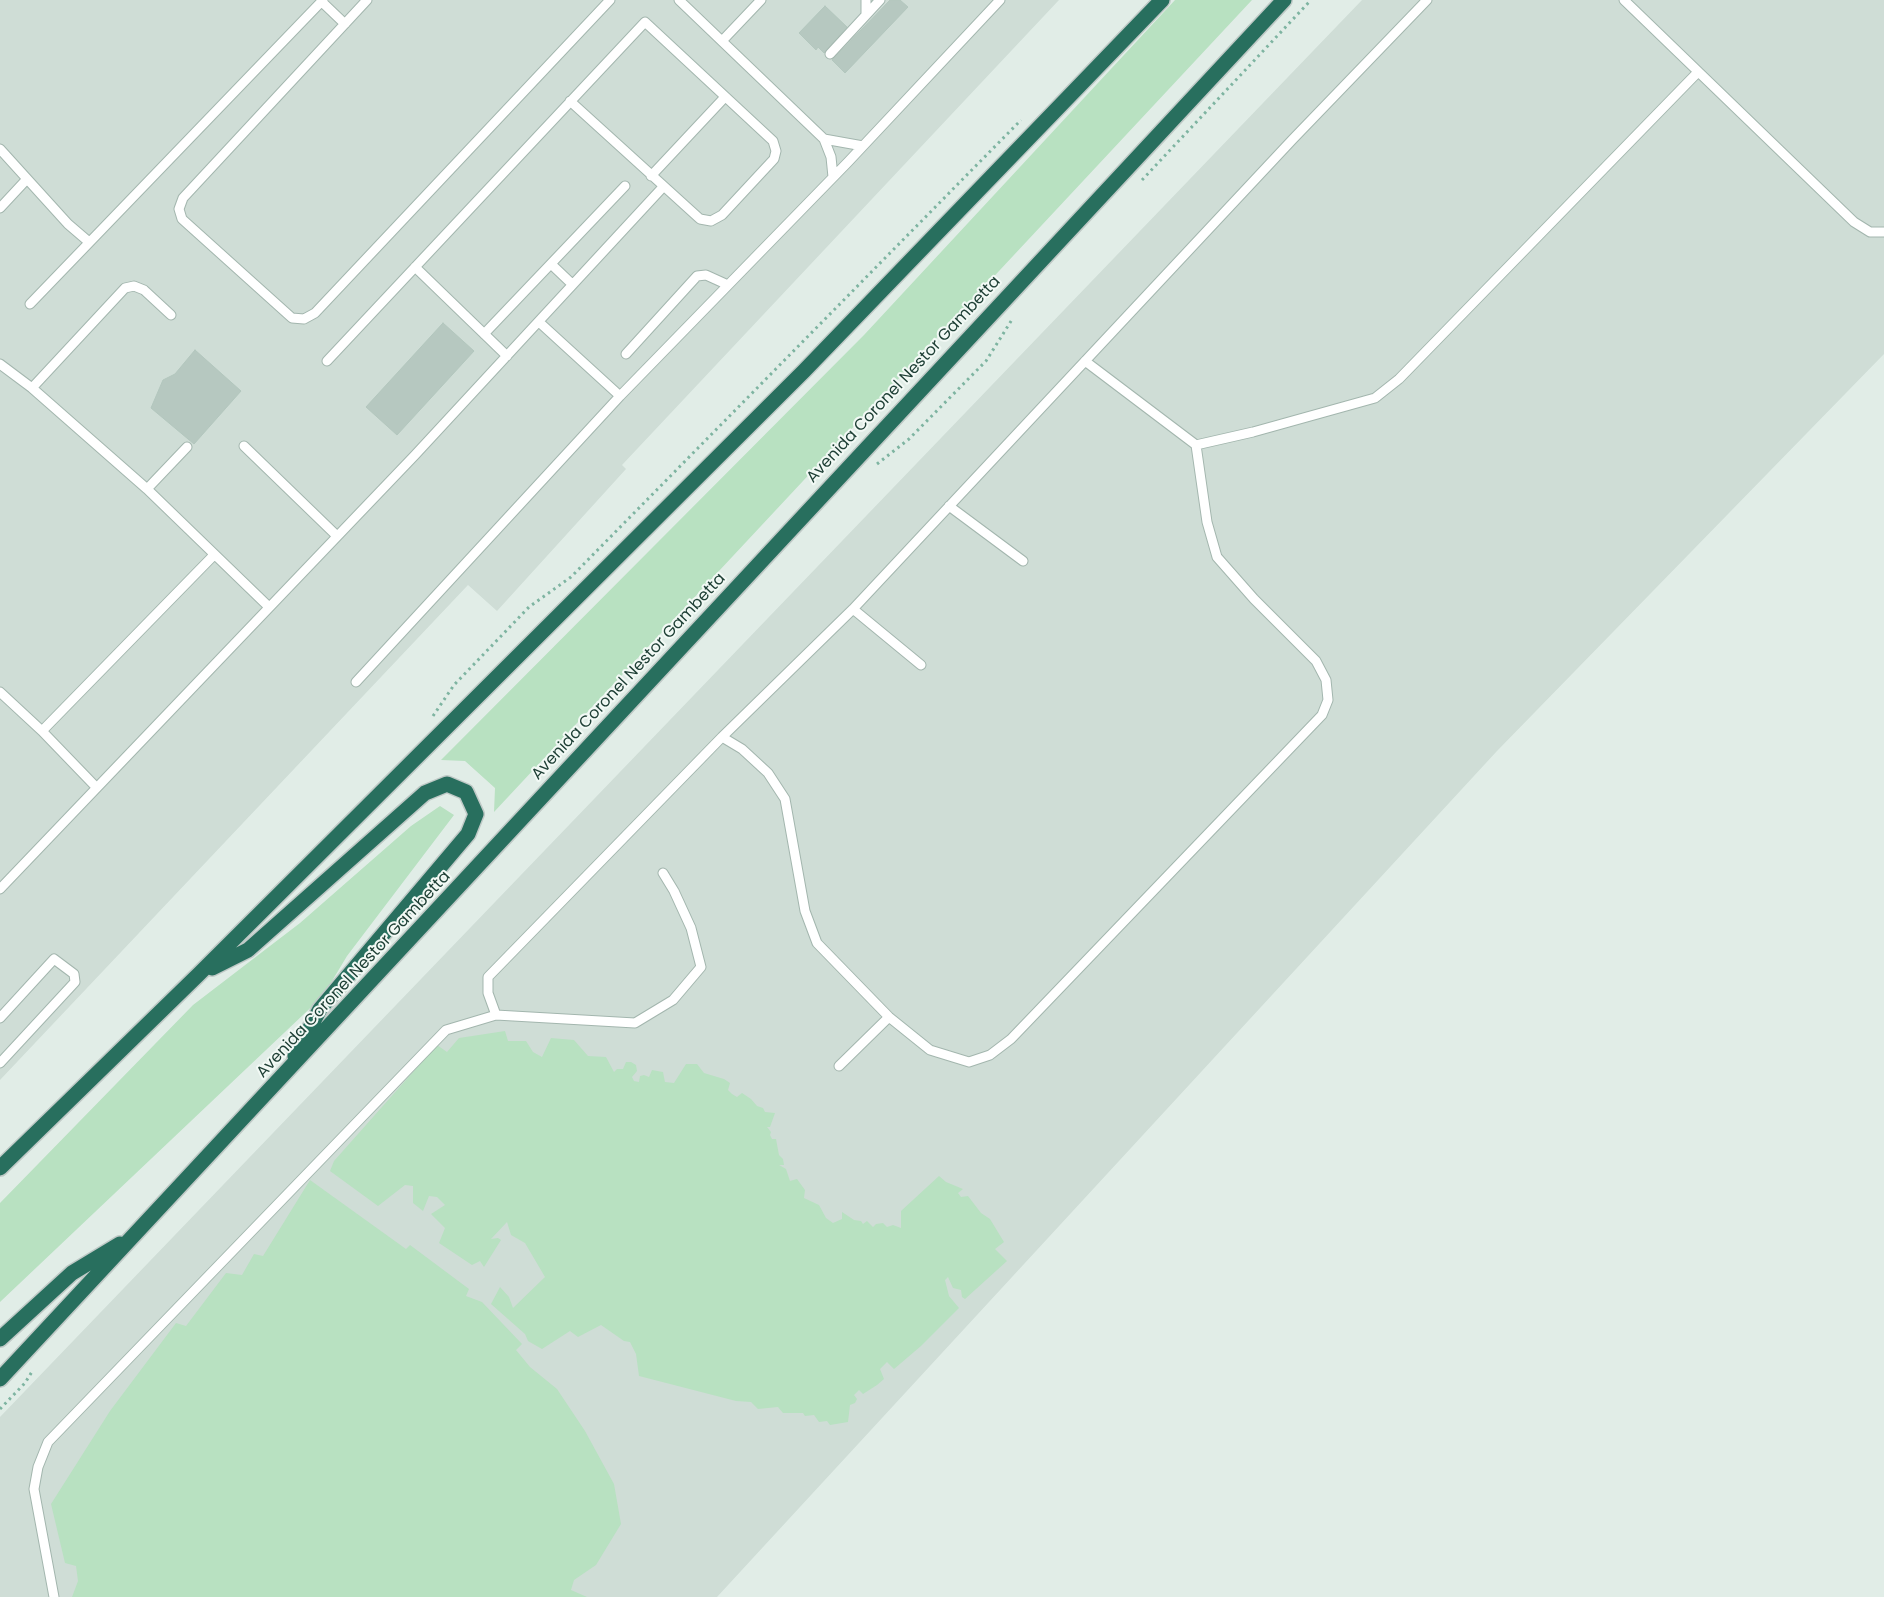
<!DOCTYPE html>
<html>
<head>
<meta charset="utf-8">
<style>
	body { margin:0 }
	canvas { display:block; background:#e1ede7 }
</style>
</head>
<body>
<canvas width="1884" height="1597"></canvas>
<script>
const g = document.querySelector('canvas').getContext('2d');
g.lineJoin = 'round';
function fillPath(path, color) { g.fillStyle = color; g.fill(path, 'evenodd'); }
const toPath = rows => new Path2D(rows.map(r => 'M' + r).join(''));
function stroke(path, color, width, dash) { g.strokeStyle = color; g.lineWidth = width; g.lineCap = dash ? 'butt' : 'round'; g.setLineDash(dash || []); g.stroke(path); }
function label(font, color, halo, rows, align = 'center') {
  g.font = font + ' Poppins,sans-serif'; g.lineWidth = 4; g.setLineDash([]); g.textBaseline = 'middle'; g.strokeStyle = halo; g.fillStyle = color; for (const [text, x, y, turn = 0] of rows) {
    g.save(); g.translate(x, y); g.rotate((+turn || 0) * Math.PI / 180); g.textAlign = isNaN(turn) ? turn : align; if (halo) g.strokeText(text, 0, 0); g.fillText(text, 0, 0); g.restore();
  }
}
const built = toPath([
	[0,0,1059,0,622,465,626,469,497,611,468,585,0,1080],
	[1362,0,1884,0,1884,354,1497,751,717,1597,0,1597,0,1417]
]);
const green = toPath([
	[1175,0,1252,0,494,812,495,788,465,761,441,760,864,335],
	[440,806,454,815,347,956,323,996,0,1302,0,1203,193,1005,300,923,411,826],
	[505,1031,508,1041,526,1041,533,1052,542,1057,551,1038,574,1040,588,1056,606,1057,614,1072,617,1069,623,1069,626,1062,631,1062,636,1065,637,1071,632,1077,634,1081,639,1082,640,1076,644,1075,649,1077,652,1070,663,1072,665,1082,674,1083,686,1064,697,1064,704,1073,724,1079,730,1083,728,1090,732,1094,737,1097,742,1093,751,1099,757,1106,763,1108,765,1112,775,1113,770,1127,767,1127,771,1132,770,1135,772,1139,776,1139,779,1155,783,1159,784,1165,779,1165,786,1169,790,1181,797,1179,805,1190,804,1198,819,1205,826,1218,833,1223,842,1219,842,1212,854,1220,861,1221,863,1224,867,1221,873,1227,876,1224,883,1223,887,1227,893,1225,901,1228,901,1211,939,1176,946,1182,963,1189,958,1193,961,1197,968,1196,981,1213,990,1219,1004,1242,995,1249,1007,1261,965,1299,962,1297,961,1290,953,1288,948,1277,945,1280,949,1296,959,1308,921,1346,894,1369,887,1362,880,1369,884,1379,877,1385,863,1394,859,1390,854,1395,857,1399,855,1403,850,1405,848,1422,830,1425,827,1421,819,1422,814,1415,805,1416,803,1413,783,1413,778,1407,758,1409,751,1402,736,1401,639,1376,636,1354,630,1342,624,1341,601,1325,578,1337,570,1331,542,1349,528,1341,525,1334,491,1304,500,1287,509,1297,513,1308,545,1277,525,1243,511,1235,507,1222,491,1239,498,1238,501,1240,484,1267,480,1261,472,1265,439,1243,445,1228,431,1214,445,1205,437,1197,429,1196,423,1211,413,1203,413,1186,405,1185,378,1206,330,1171,334,1161,437,1045,447,1052,459,1038],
	[310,1180,406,1249,410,1245,469,1289,466,1296,482,1302,522,1344,516,1350,530,1367,557,1389,585,1431,614,1484,621,1524,596,1565,574,1580,571,1590,587,1597,72,1597,78,1581,76,1566,65,1563,51,1504,110,1411,176,1323,186,1326,226,1273,242,1275,254,1254,263,1256]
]);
const building = toPath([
	[890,0,900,0,908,7,845,73,832,60,890,0],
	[825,6,847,27,824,53,818,47,816,50,799,33,825,6],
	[443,323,474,351,397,435,366,407,443,323],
	[195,350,241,391,194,444,151,408,163,380,175,374,195,350]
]);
const path = toPath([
	[1142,180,1311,0],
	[877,464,909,439,986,361,1013,318],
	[433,716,454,685,529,607,571,577,1021,120],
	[0,1409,25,1383,33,1370]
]);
const lane = toPath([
	[367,0,183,198,179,209,182,219,292,318,304,319,315,313,610,0],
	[679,0,824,139,831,157,833,177],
	[866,0,866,15],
	[1624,0,1854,222,1870,232,1884,232],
	[322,2,345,24],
	[722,41,761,0],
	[830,54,880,0],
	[824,139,863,146],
	[0,149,68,224,89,242],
	[651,176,725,97],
	[0,208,27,179],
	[551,264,572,284],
	[415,267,507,356],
	[30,304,323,0],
	[539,322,620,396],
	[484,334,625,186],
	[626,354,697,276,706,275,728,285],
	[327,361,645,22,773,141,776,151,774,159,722,215,711,221,700,219,570,101],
	[0,364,32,388,147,489,269,607],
	[32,388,125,288,134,286,144,290,171,315],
	[1196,445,1253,432,1375,398,1399,379,1698,72],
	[244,446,337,536],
	[147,489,187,447],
	[949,506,1023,561],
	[853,609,921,665],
	[356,682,620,396,848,162,1000,0],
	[0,692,42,731,96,787],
	[42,731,213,556],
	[722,737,742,749,768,773,785,799,805,911,817,943,889,1017,930,1050,969,1062,990,1055,1011,1039,1322,715,1328,700,1326,680,1316,661,1254,599,1217,557,1207,522,1196,445,1085,361],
	[0,889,415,455,663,187],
	[496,1015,488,993,488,977,722,737,853,609,1292,140,1427,0],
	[0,1018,54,959,74,974,75,982,0,1063],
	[839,1066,889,1017],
	[54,1597,34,1489,38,1467,48,1442,446,1030,496,1015,635,1023,673,1000,701,967,691,928,674,891,663,873]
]);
const highway = toPath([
	[212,968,248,950,425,793,447,784,466,792,476,814,468,834,320,1009,295,1056],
	[0,1168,199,974,804,371,1162,0],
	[0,1339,72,1273,120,1244],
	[0,1379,1284,0]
]);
const streetNames = [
	["Avenida Coronel Nestor Gambetta",904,380,-47],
	["Avenida Coronel Nestor Gambetta",629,677,-47],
	["Avenida Coronel Nestor Gambetta",354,975,-47]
];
fillPath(built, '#cfddd6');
fillPath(green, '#b8e1c1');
fillPath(building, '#b6c8c0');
stroke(building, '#b3c7be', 1);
stroke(lane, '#a3b6ae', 11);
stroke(highway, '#c0cac7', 18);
stroke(path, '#7eb4a1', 3, [2.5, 4]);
stroke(lane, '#fff', 9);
stroke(highway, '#286f5e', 15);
label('16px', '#1f4036', '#f2f9f5', streetNames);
</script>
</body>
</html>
